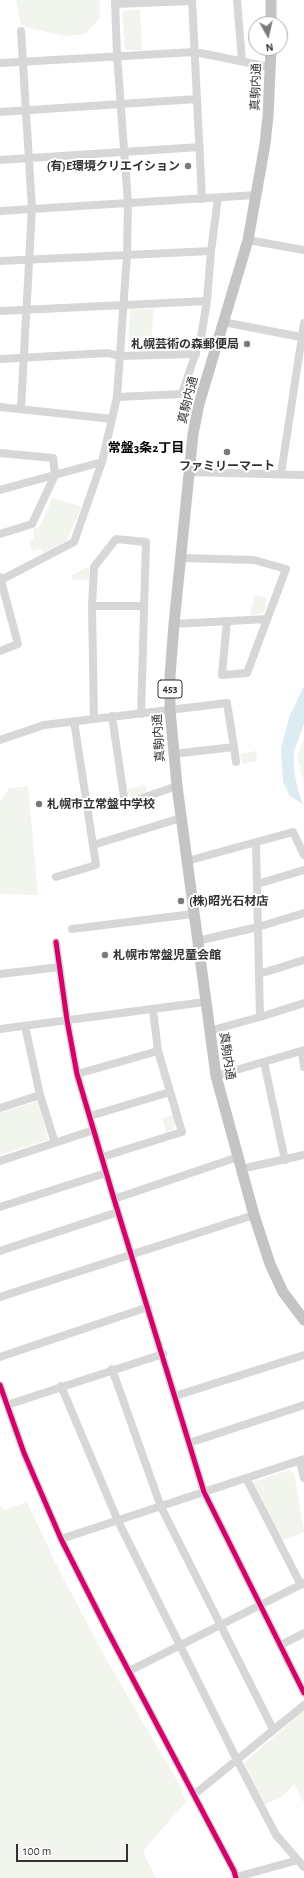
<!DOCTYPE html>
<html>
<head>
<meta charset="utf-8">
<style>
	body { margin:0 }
	#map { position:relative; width:304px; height:1878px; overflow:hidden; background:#fff; font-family:"Alegreya Sans",sans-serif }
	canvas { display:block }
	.north { position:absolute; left:248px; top:16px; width:40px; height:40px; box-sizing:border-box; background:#fff; border:1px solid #adadad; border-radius:50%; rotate:172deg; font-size:11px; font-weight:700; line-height:16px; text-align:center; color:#333 }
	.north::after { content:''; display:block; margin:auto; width:14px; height:18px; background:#7a7a7a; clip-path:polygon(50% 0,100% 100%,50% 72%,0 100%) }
	.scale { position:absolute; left:16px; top:1844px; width:112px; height:18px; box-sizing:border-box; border:2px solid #333; border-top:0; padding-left:5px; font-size:12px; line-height:14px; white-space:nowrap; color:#333; -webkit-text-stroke:3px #fff; paint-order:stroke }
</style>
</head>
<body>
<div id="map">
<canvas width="304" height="1878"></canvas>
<div class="north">N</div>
<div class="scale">100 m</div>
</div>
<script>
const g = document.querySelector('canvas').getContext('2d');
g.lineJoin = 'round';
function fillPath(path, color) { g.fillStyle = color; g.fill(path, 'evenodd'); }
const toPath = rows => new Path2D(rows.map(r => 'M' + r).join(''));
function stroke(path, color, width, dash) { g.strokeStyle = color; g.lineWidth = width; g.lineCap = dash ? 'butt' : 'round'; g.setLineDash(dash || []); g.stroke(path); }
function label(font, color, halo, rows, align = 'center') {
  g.font = font + ' "Alegreya Sans","Noto Sans JP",sans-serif'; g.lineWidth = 4; g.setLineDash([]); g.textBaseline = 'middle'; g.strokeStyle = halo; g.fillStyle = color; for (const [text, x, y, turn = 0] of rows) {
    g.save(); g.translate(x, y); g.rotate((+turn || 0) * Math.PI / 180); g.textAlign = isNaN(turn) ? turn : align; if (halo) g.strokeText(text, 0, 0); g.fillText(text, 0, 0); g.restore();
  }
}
const green = toPath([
	[16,0,99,0,100,18,85,34,65,36,21,26],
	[140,9,142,50,125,50,122,11],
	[130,309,154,309,150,349,128,349],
	[52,498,80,506,81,508,67,540,43,553,41,549,32,551,30,542,34,538,33,529,40,527],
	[89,566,89,580,72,580,72,575],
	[255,595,267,598,264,613,250,615],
	[304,739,304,784,297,756],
	[256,751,257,761,242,764,240,754],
	[145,785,147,793,132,798,129,795,128,789],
	[28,786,38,895,0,894,0,802,9,788],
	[38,1101,48,1140,0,1155,0,1113],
	[173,1115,176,1124,172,1130,166,1132,162,1118],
	[289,1470,294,1473,304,1532,281,1541,251,1485,254,1482],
	[27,1502,58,1568,105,1657,179,1784,186,1802,143,1851,153,1873,157,1878,0,1878,0,1506,4,1510],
	[304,1710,304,1803,294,1784,283,1796,264,1805,243,1764]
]);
const water = toPath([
	[304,686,304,724,294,751,294,771,298,790,304,807,301,803,290,796,283,782,281,749,289,717]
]);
const minor = toPath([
	[192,0,202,199],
	[237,0,242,61],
	[115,4,192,1],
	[0,63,195,52,270,67],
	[0,112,197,99],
	[0,160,200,147],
	[0,211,256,195],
	[248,240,304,250],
	[0,261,211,251],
	[0,311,207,301],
	[223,322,301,337],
	[0,359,108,353,119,356,196,354],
	[117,397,182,394,201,337,207,301,211,251,218,198],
	[0,407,112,419,117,397,127,255,128,203,117,55,115,0],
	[21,408,32,209,21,31],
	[0,453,53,458,55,475,32,524,0,534],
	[188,472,304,475],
	[281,474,304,323],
	[0,490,102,462],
	[181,558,254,560,286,569,247,673,222,675,227,621],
	[0,577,18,644,0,651],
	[1,580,74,542,102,462,112,419],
	[92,606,143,606],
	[174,624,267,619],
	[112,716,125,804,177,786],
	[94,719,92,606,94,567,116,539,146,542,141,714],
	[0,740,44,725,227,703,234,747,173,754],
	[234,747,236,762],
	[256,843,260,1017],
	[93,845,181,818],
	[187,861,293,832,304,855],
	[56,877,96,865,74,721],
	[257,884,304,870],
	[72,929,193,914],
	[197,941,258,927,304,913],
	[56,942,67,1020,77,1074,114,1199,204,1492,304,1693],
	[0,974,60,967],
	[259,974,304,960],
	[25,1026,40,1095,55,1143],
	[0,1029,205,1002],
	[209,1031,260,1017,304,1003],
	[302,1051,304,1067],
	[264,1062,285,1160],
	[77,1074,158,1051],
	[216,1076,304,1050],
	[0,1108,40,1095],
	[90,1116,170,1092],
	[102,1157,182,1132,158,1051,153,1010],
	[0,1161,94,1130],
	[241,1169,304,1155],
	[114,1199,238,1157],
	[0,1207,106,1173],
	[0,1251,118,1212],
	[0,1297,254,1215],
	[0,1357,148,1307],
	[112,1369,161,1507,273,1729],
	[0,1385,24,1453,61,1539,106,1628,234,1871,236,1878],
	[61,1386,118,1521,237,1760,276,1835,304,1867],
	[175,1396,304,1355],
	[7,1405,163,1354],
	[189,1443,304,1405],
	[300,1461,304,1478],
	[246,1478,301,1585],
	[61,1539,304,1459],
	[281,1645,304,1633],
	[129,1671,304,1583],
	[195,1794,304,1705],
	[236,1877,298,1860]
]);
const highway = toPath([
	[271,24,271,0],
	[271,48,268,116,265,144,248,240,199,404,193,434,174,624,170,676,170,710,177,786,216,1076,254,1215,270,1264,283,1292,304,1320]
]);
const cycleway = toPath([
	[56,942,67,1020,77,1074,114,1199,204,1492,304,1693],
	[0,1385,24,1453,61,1539,106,1628,234,1871,236,1878]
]);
const markers = [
	[188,166,4,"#7a7a7a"],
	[247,344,4,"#7a7a7a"],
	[227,452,4,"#7a7a7a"],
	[39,804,4,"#7a7a7a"],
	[181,901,4,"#7a7a7a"],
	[105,955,4,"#7a7a7a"]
];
const shields = [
	[170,689,24]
];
const shieldNames = [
	["453",170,689]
];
const streetNames = [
	["真駒内通",256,87,-88],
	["真駒内通",188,400,-76],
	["真駒内通",159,738,-94],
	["真駒内通",227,1056,81]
];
const poiNames = [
	["(有)E環境クリエイション",180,166,"right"],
	["札幌芸術の森郵便局",239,344,"right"],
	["ファミリーマート",227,466,"center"],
	["札幌市立常盤中学校",47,804],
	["(株)昭光石材店",189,901],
	["札幌市常盤児童会館",113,955]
];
const neighbourhoodNames = [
	["常盤3条2丁目",146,448]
];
fillPath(green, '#f1f5ed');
fillPath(water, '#ddebf3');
stroke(minor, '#d7d7d7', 8);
stroke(highway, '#c4c4c4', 11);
stroke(cycleway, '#d6006c', 5);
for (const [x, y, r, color] of markers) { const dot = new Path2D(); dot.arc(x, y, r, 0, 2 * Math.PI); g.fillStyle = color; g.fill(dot); stroke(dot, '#fff', 1.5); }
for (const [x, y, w] of shields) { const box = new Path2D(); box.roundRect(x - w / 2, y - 9, w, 18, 3); g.fillStyle = '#fff'; g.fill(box); stroke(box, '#333', 1); }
label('bold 11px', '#333', null, shieldNames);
label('12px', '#333', '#fff', streetNames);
label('bold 12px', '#333', '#fff', poiNames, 'left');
label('bold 13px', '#000', '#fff', neighbourhoodNames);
</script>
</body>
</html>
